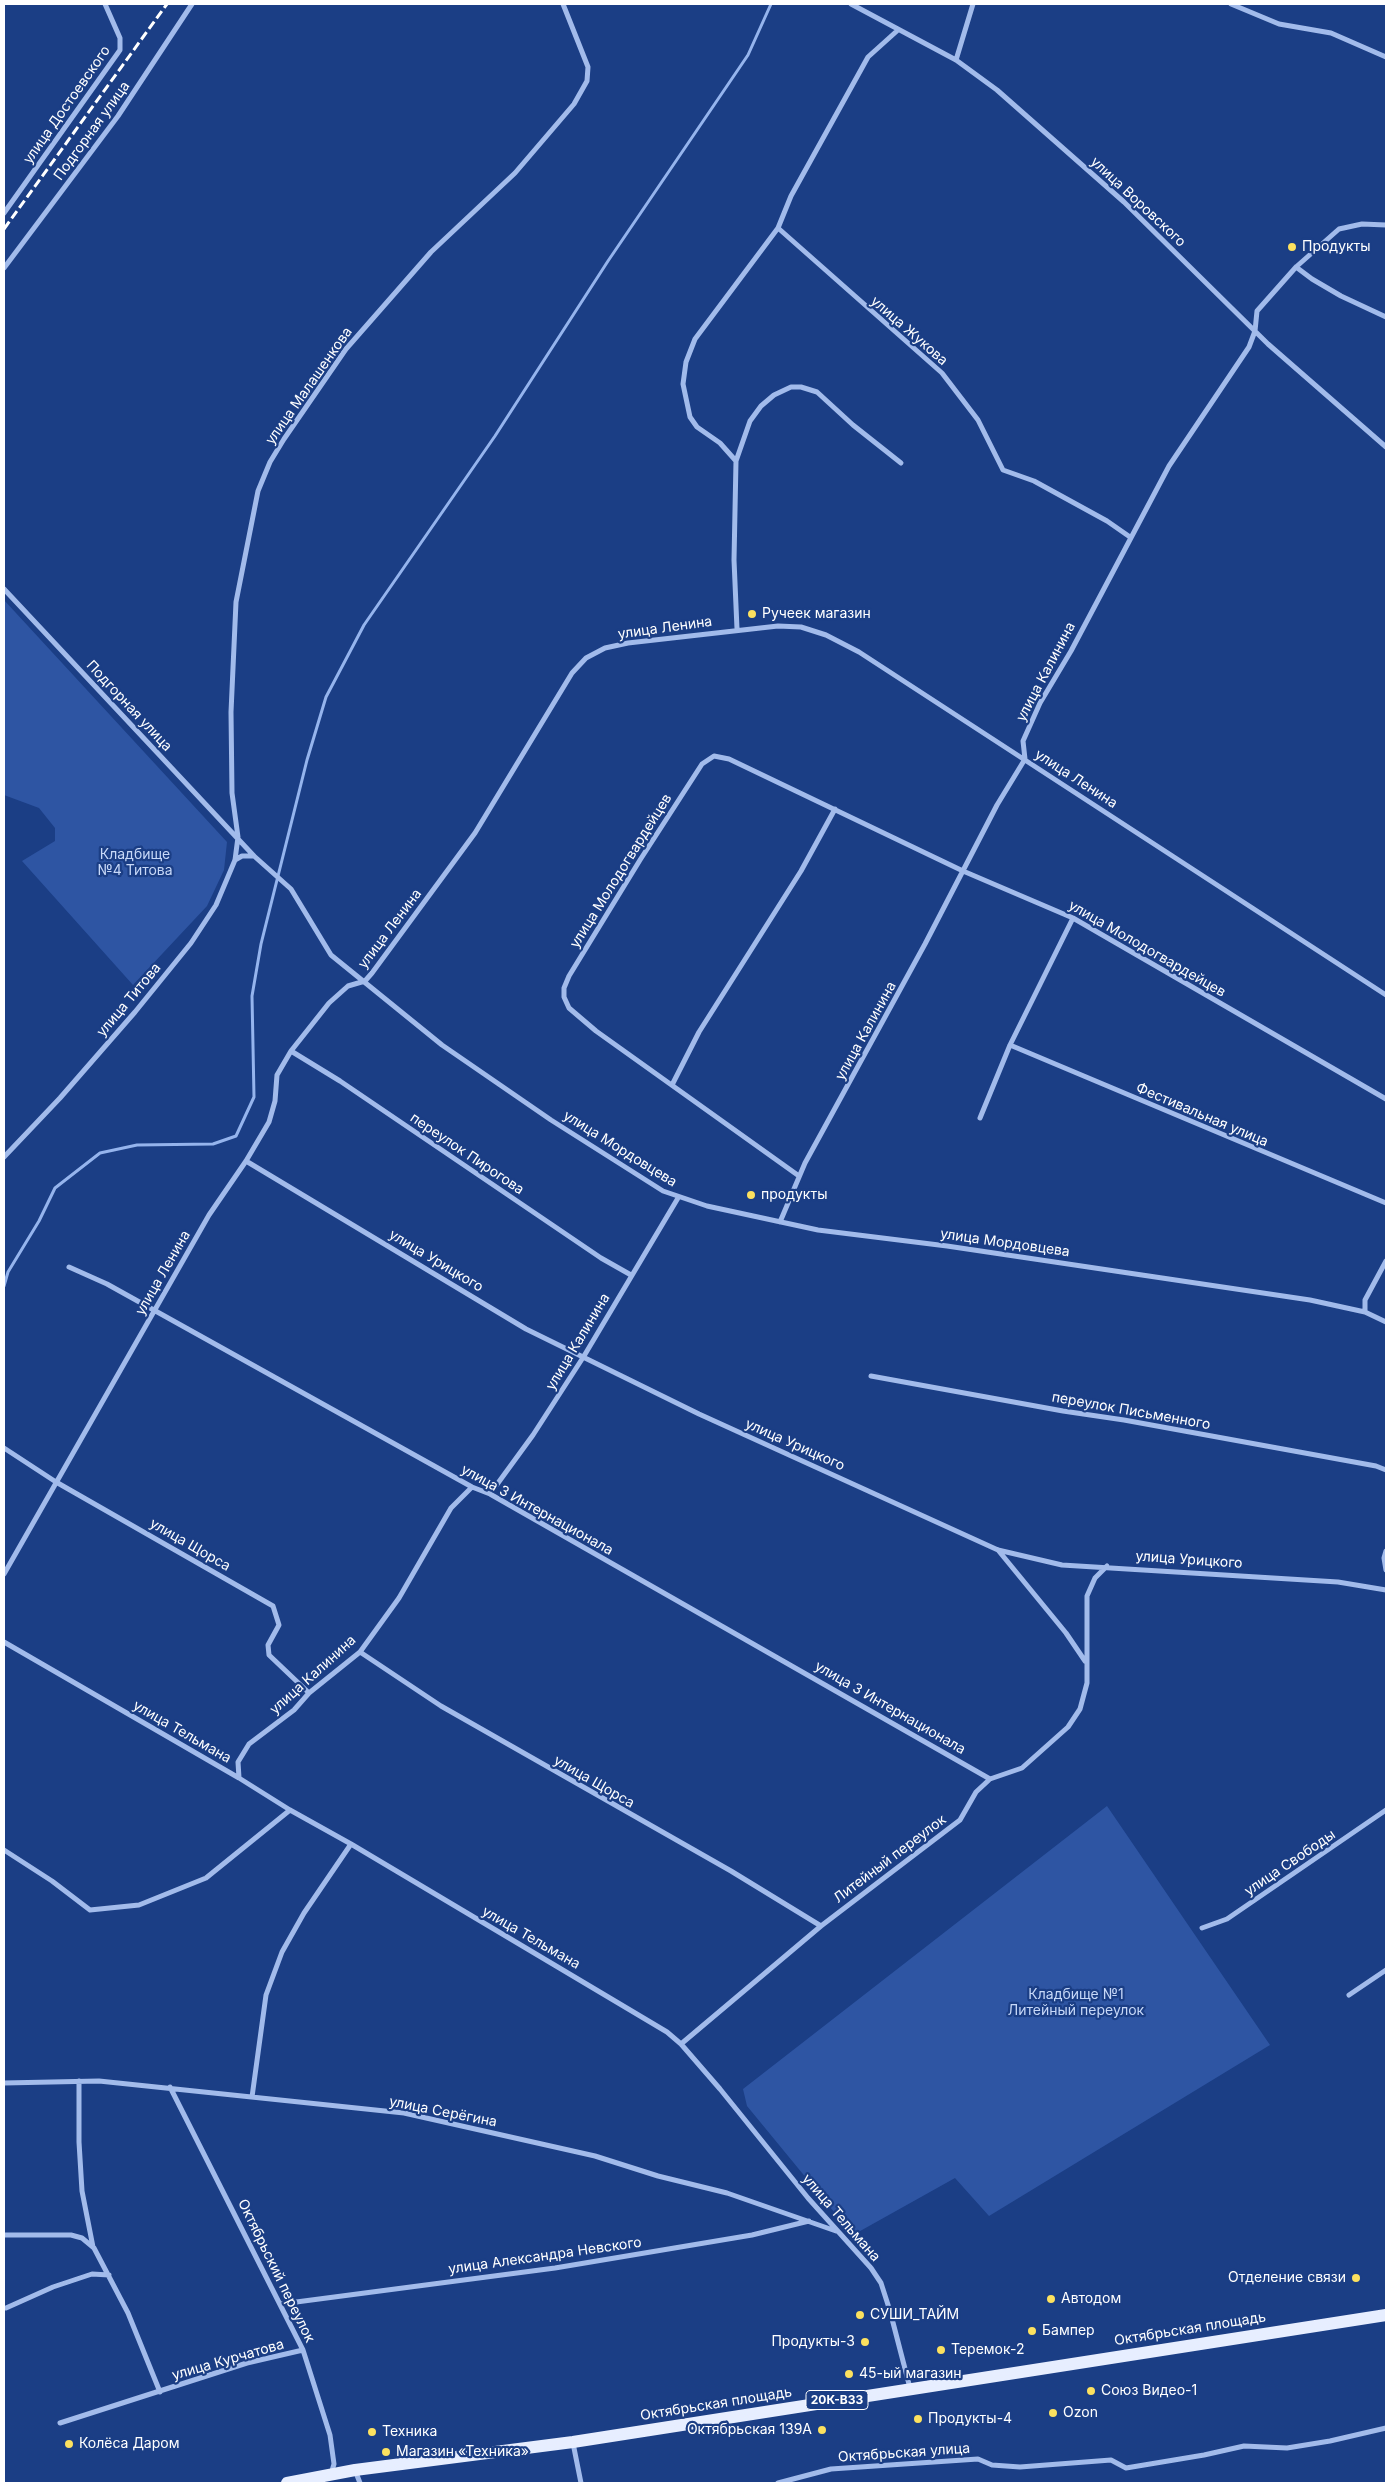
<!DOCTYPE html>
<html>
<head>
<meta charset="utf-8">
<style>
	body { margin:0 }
	#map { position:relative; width:1390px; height:2487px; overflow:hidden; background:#1b3e85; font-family:Inter,sans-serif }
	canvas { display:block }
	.frame { position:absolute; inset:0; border:5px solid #fff; pointer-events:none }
</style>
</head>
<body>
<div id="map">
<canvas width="1390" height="2487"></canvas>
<div class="frame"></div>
</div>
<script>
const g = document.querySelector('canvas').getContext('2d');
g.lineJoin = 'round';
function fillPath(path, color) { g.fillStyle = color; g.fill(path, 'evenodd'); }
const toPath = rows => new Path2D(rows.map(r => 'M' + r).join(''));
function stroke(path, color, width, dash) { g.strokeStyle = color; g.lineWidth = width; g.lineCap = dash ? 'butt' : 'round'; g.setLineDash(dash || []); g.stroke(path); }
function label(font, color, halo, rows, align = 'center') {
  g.font = font + ' Inter,sans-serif'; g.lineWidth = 4.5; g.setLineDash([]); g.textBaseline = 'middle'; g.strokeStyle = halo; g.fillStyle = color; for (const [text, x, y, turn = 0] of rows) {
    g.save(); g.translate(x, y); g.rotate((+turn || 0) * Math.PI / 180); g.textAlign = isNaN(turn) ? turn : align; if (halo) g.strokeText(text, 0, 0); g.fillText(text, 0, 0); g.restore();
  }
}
const green = toPath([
	[4,600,227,842,224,870,207,906,133,985,22,861,55,841,55,828,39,808,4,795],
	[1107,1806,1270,2045,989,2216,955,2178,853,2235,747,2106,743,2089]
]);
const stream = toPath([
	[4,1286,8,1272,39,1221,55,1188,100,1153,137,1145,213,1144,236,1136,254,1097,252,996,261,944,307,760,326,697,364,625,495,436,608,261,748,55,771,4]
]);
const street = toPath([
	[851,4,956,60,997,90,1124,202,1268,344,1386,447],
	[1231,4,1279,24,1331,33,1386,57],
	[956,60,973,4],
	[4,213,120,50,120,38,105,4],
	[778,228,791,196,868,57,898,30],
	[1296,267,1312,279,1341,296,1386,317],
	[4,268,118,116,192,4],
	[736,461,750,421,761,406,774,395,791,387,801,387,817,392,853,425,901,463],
	[4,589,254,856,291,889,331,955,442,1045,551,1120,663,1191,707,1206,818,1230,947,1246,1310,1300,1365,1312,1386,1322],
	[737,629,734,560,736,461,720,443,697,427,690,417,683,384,686,362,695,339,778,228,942,373,978,420,1003,470,1034,481,1107,521,1130,537],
	[235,860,242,856,254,856],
	[1010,1045,1386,1203],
	[291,1051,340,1081,601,1258,631,1275],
	[672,1085,699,1032,801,871,835,809],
	[980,1118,1010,1045,1073,918],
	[4,1157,60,1098,135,1012,191,943,216,905,235,860,238,837,232,793,231,712,236,602,258,491,270,462,284,439,346,349,431,252,515,173,574,104,587,81,588,67,563,4],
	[246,1161,526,1329,699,1414,998,1550,1062,1565,1338,1582,1386,1590],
	[799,1176,596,1031,569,1008,564,997,564,988,569,976,640,860,702,764,714,756,729,759,963,871,1073,918,1386,1099],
	[780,1222,805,1163,925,944,997,805,1025,759,1023,741,1040,703,1071,651,1169,466,1249,347,1255,331,1257,311,1296,267,1339,229,1362,224,1386,225],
	[69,1267,107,1284,472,1487,490,1494,990,1779],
	[1365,1312,1365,1300,1386,1261],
	[871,1376,1063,1411,1124,1420,1376,1466,1386,1470],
	[4,1448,56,1482,273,1606,279,1625,268,1645,269,1655,309,1693],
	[490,1494,533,1435,584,1356,678,1198],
	[998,1550,1066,1633,1085,1661],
	[1386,1551,1384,1558,1386,1570],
	[4,1574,209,1215,246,1161,269,1122,275,1101,277,1075,291,1051,329,1003,348,986,365,981,372,973,475,833,572,673,586,658,605,648,628,643,778,626,801,627,826,635,859,652,1386,995],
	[4,1642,239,1778,290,1810,351,1844,667,2032,681,2044,720,2089,808,2198,871,2268,881,2283,890,2311,910,2388],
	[360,1652,441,1706,731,1871,821,1926],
	[239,1778,238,1762,249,1744,294,1710,309,1693,360,1652,399,1598,451,1508,472,1487],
	[4,1850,52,1881,90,1910,139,1905,206,1878,290,1810],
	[1202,1928,1227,1919,1386,1810],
	[1349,1995,1386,1970],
	[681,2044,821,1926,960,1820,976,1792,990,1779,1022,1768,1068,1727,1080,1709,1087,1683,1087,1596,1095,1578,1107,1566],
	[79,2081,79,2142,82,2191,93,2247],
	[4,2083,99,2081,404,2113,595,2156,658,2176,727,2193,836,2231],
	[170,2087,303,2350,330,2435,334,2464,331,2474],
	[252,2097,266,1995,282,1952,304,1913,351,1844],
	[4,2235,71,2235,82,2238,94,2248,128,2313,160,2392],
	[281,2304,555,2268,752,2235,809,2221],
	[6,2308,53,2287,92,2274,109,2275],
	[60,2423,247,2363,303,2350],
	[573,2443,581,2483],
	[355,2470,360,2483],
	[778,2483,831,2469,978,2459,992,2465,1020,2467,1111,2460,1126,2468,1204,2455,1244,2446,1287,2448,1330,2441,1386,2428]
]);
const primary = toPath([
	[287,2483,355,2470,573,2442,1386,2315]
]);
const rail = toPath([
	[4,229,167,4]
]);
const markers = [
	[1292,247,5,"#fce15f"],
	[752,614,5,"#fce15f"],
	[751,1195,5,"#fce15f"],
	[1356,2278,5,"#fce15f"],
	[1051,2299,5,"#fce15f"],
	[860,2315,5,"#fce15f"],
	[1032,2331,5,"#fce15f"],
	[865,2342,5,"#fce15f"],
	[941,2350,5,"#fce15f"],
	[849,2374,5,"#fce15f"],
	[1091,2391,5,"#fce15f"],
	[1053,2413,5,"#fce15f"],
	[918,2419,5,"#fce15f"],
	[822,2430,5,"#fce15f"],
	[372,2432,5,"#fce15f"],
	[69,2444,5,"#fce15f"],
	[386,2452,5,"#fce15f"]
];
const shields = [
	[837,2400,62]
];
const shieldNames = [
	["20К-В33",837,2400]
];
const streetNames = [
	["улица Достоевского",67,105,-55],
	["Подгорная улица",92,131,-54],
	["улица Воровского",1138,202,43],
	["улица Жукова",909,331,41],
	["улица Малашенкова",309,386,-55],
	["улица Ленина",665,628,-8],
	["улица Калинина",1046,672,-62],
	["Подгорная улица",129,706,47],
	["улица Ленина",1076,779,33],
	["улица Молодогвардейцев",621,871,-58],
	["улица Ленина",390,929,-53],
	["улица Молодогвардейцев",1147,949,30],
	["улица Титова",129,1000,-50],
	["улица Калинина",866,1031,-61],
	["Фестивальная улица",1202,1115,23],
	["улица Мордовцева",620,1149,32],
	["переулок Пирогова",467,1154,34],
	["улица Мордовцева",1005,1243,8],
	["улица Урицкого",436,1261,31],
	["улица Ленина",163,1273,-60],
	["улица Калинина",578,1342,-59],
	["переулок Письменного",1131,1411,10],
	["улица Урицкого",795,1445,24],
	["улица 3 Интернационала",537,1510,29],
	["улица Щорса",190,1545,30],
	["улица Урицкого",1189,1560,4],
	["улица Калинина",313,1675,-42],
	["улица 3 Интернационала",890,1708,30],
	["улица Тельмана",182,1732,30],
	["улица Щорса",594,1782,30],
	["Литейный переулок",890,1859,-37],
	["улица Свободы",1290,1863,-34],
	["улица Тельмана",531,1938,30],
	["улица Серёгина",443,2112,11],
	["улица Тельмана",841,2218,49],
	["улица Александра Невского",545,2256,-8],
	["Октябрьский переулок",276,2271,64],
	["Октябрьская площадь",1190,2329,-9],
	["улица Курчатова",228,2360,-16],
	["Октябрьская площадь",716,2404,-9],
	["Октябрьская улица",904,2453,-4]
];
const poiNames = [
	["Продукты",1302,247],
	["Ручеек магазин",762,614],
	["продукты",761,1195],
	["Отделение связи",1346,2278,"right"],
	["Автодом",1061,2299],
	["СУШИ_ТАЙМ",870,2315],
	["Бампер",1042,2331],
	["Продукты-3",855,2342,"right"],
	["Теремок-2",951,2350],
	["45-ый магазин",859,2374],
	["Союз Видео-1",1101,2391],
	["Ozon",1063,2413],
	["Продукты-4",928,2419],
	["Октябрьская 139А",812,2430,"right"],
	["Техника",382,2432],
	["Колёса Даром",79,2444],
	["Магазин «Техника»",396,2452]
];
const parkNames = [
	["Кладбище",135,855],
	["№4 Титова",135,871],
	["Кладбище №1",1076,1995],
	["Литейный переулок",1076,2011]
];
fillPath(green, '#2e55a3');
stroke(stream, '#95b4ed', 3);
stroke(street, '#a2bbeb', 5);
stroke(primary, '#e7eeff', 12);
stroke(rail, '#fff', 3, [9, 4]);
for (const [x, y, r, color] of markers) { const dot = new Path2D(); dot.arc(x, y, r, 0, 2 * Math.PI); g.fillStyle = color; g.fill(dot); stroke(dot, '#1b3e85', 2); }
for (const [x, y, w] of shields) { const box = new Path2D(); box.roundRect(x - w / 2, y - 9.5, w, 19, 4); g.fillStyle = '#1b3e85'; g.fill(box); stroke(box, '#fff', 1); }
label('bold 12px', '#fff', null, shieldNames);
label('14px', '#fff', '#1b3e85', streetNames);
label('14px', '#fff', '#1b3e85', poiNames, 'left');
label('14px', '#c7d8f8', '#1b3e85', parkNames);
</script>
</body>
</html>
